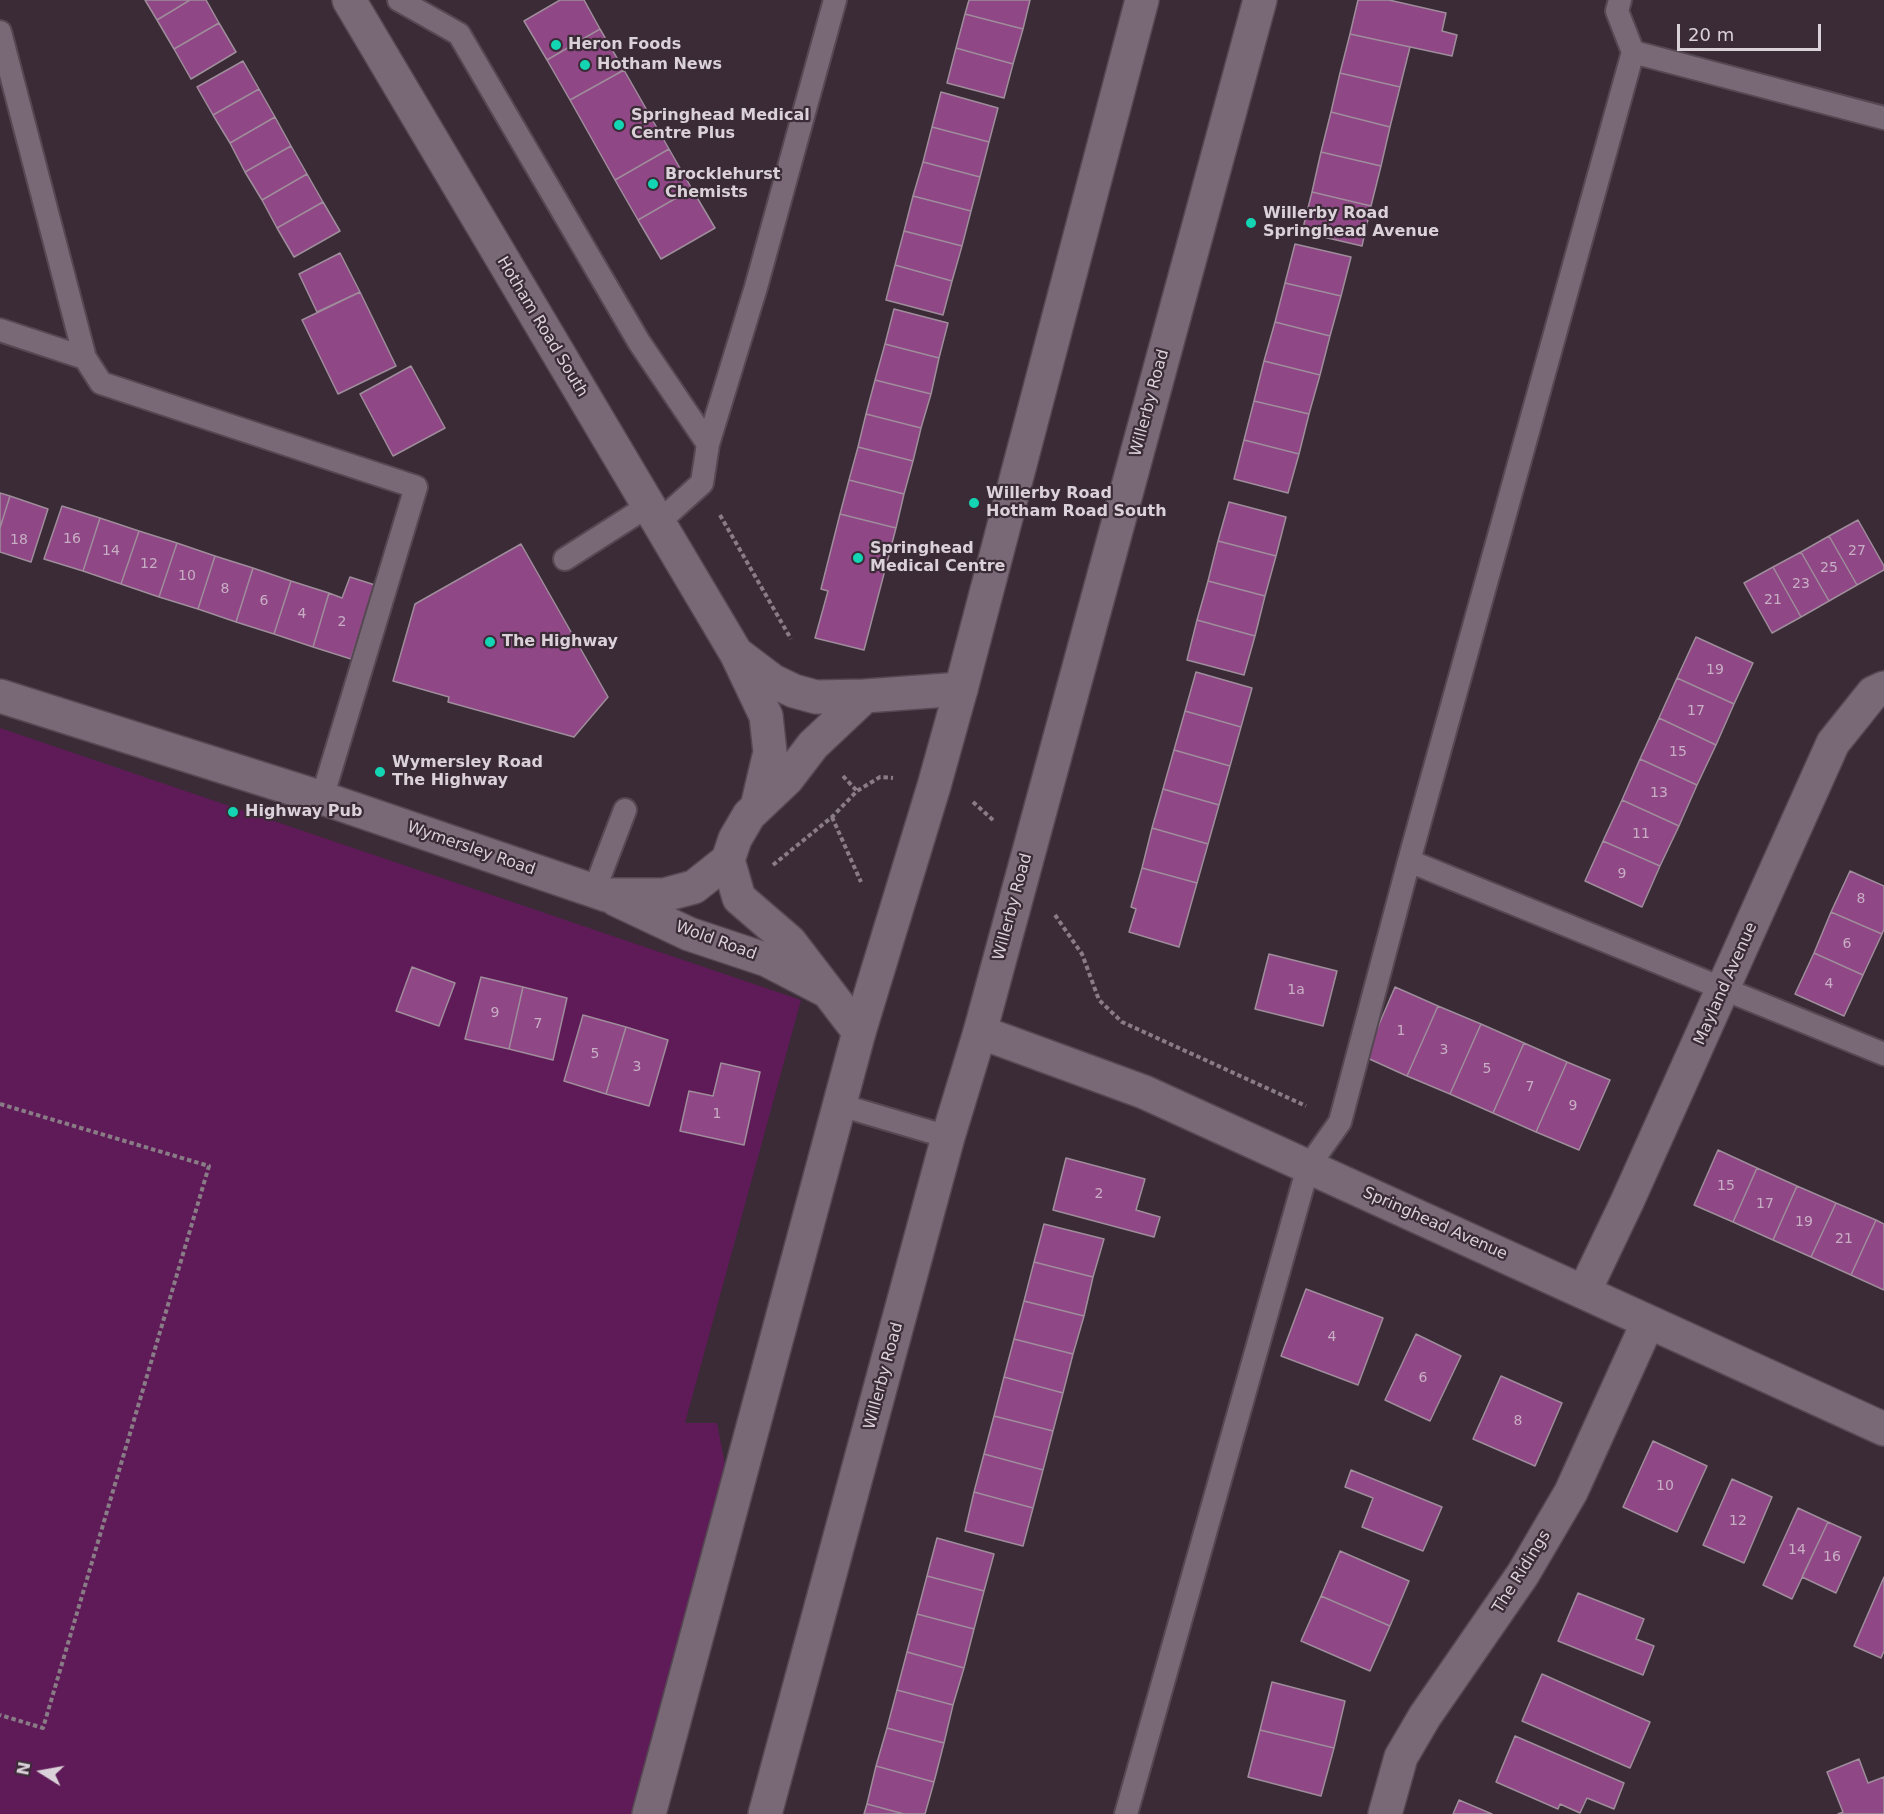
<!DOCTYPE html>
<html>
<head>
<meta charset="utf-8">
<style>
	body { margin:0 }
	#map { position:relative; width:1884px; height:1814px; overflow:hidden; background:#3a2b37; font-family:"DejaVu Sans",sans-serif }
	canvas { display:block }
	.north { position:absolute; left:12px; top:1742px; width:60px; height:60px; -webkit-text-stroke:4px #3a2b37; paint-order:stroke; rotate:281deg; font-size:16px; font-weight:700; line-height:24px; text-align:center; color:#dbd1d9 }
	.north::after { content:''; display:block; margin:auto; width:21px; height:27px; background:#dbd1d9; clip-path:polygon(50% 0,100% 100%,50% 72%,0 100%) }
	.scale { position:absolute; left:1677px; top:24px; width:144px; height:27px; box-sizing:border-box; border:3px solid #dbd1d9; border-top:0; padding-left:8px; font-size:18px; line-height:21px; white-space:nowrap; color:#dbd1d9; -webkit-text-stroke:4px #3a2b37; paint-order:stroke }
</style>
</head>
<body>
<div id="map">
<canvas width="1884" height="1814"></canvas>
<div class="north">N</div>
<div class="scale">20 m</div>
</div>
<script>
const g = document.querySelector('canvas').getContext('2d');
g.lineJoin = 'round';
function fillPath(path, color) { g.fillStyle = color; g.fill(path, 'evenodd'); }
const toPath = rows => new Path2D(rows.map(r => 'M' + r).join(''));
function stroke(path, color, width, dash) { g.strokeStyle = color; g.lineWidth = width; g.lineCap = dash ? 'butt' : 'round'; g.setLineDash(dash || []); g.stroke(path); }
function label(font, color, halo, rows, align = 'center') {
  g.font = font + ' "DejaVu Sans",sans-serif'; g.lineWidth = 4.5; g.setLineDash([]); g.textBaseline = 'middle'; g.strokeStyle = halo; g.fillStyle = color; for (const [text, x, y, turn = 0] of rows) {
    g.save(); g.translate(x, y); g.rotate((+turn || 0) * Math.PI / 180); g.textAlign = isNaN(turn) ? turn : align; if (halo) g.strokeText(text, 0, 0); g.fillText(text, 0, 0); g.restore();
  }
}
const green = toPath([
	[0,728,801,1000,685,1423,717,1423,729,1486,632,1814,0,1814]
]);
const building = toPath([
	[145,0,190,0,157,20,145,0],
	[190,0,206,0,219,23,174,49,157,20,190,0],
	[560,0,584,0,600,29,547,60,524,21,560,0],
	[969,0,1030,0,1023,29,965,14,969,0],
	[1358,0,1389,0,1446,13,1442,31,1457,35,1452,56,1350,34,1358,0],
	[965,14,1023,29,1013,64,956,48,965,14],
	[219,23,236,52,191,79,174,49,219,23],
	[600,29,624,70,570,100,547,60,600,29],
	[1350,34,1410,47,1400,87,1340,73,1350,34],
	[956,48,1013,64,1004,98,947,83,956,48],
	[243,61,259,89,213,115,197,87,243,61],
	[624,70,669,149,615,180,570,100,624,70],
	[1340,73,1400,87,1390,127,1331,112,1340,73],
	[259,89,275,117,230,143,213,115,259,89],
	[941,92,998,108,989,142,932,127,941,92],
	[1331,112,1390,127,1381,166,1321,152,1331,112],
	[275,117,291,146,245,172,230,143,275,117],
	[932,127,989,142,980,177,923,162,932,127],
	[291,146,307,174,262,200,245,172,291,146],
	[669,149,692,189,638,220,615,180,669,149],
	[1321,152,1381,166,1371,206,1312,192,1321,152],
	[923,162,980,177,971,211,913,196,923,162],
	[307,174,323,202,277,228,262,200,307,174],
	[692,189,715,228,661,259,638,220,692,189],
	[1312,192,1371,206,1362,246,1302,232,1312,192],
	[913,196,971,211,962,246,904,231,913,196],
	[323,202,340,231,294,257,277,228,323,202],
	[904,231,962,246,952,281,895,265,904,231],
	[1295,244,1351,257,1341,296,1285,283,1295,244],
	[340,253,360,292,317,312,299,274,340,253],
	[895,265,952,281,943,315,886,300,895,265],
	[1285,283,1341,296,1330,336,1275,322,1285,283],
	[360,292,396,366,338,394,302,320,360,292],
	[894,309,948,323,939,358,885,344,894,309],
	[1275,322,1330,336,1320,375,1264,361,1275,322],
	[885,344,939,358,931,394,875,380,885,344],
	[1264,361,1320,375,1309,414,1254,401,1264,361],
	[411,366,445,428,393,456,360,394,411,366],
	[875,380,931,394,921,428,866,414,875,380],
	[1254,401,1309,414,1299,454,1244,440,1254,401],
	[866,414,921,428,913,461,858,447,866,414],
	[1244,440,1299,454,1288,493,1234,479,1244,440],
	[858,447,913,461,904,494,849,480,858,447],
	[849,480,904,494,896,528,840,514,849,480],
	[0,493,10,496,0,528,0,493],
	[10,496,48,509,31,562,0,552,0,528,10,496],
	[1229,502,1286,517,1276,556,1218,541,1229,502],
	[62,506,100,518,83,571,44,559,62,506],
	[840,514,896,528,864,650,815,638,828,591,821,589,840,514],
	[100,518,139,531,121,584,83,571,100,518],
	[1858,520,1884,566,1884,570,1857,585,1829,536,1858,520],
	[139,531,177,543,159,597,121,584,139,531],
	[1829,536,1857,585,1829,601,1801,552,1829,536],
	[1218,541,1276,556,1265,596,1208,581,1218,541],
	[177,543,215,556,198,609,159,597,177,543],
	[521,544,608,697,574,737,448,702,449,697,393,681,415,604,521,544],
	[1801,552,1829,601,1801,617,1773,567,1801,552],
	[215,556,253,568,236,622,198,609,215,556],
	[1773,567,1801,617,1772,633,1744,583,1773,567],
	[253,568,291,581,274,634,236,622,253,568],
	[350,577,375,585,351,659,313,647,329,593,342,598,350,577],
	[291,581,329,593,313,647,274,634,291,581],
	[1208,581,1265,596,1255,636,1197,620,1208,581],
	[1197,620,1255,636,1244,675,1187,660,1197,620],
	[1696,637,1753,663,1734,704,1677,678,1696,637],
	[1196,672,1252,688,1241,727,1185,711,1196,672],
	[1677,678,1734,704,1716,745,1659,718,1677,678],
	[1185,711,1241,727,1230,766,1174,750,1185,711],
	[1659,718,1716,745,1697,785,1640,759,1659,718],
	[1174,750,1230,766,1219,805,1163,789,1174,750],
	[1640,759,1697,785,1679,826,1622,800,1640,759],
	[1163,789,1219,805,1208,844,1152,828,1163,789],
	[1622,800,1679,826,1660,866,1603,841,1622,800],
	[1152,828,1208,844,1197,883,1142,868,1152,828],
	[1603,841,1660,866,1642,907,1585,881,1603,841],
	[1142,868,1197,883,1179,947,1129,932,1136,909,1131,907,1142,868],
	[1850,871,1884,886,1884,929,1882,934,1831,912,1850,871],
	[1831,912,1882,934,1863,975,1814,953,1831,912],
	[1814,953,1863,975,1844,1016,1795,994,1814,953],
	[1269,954,1337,971,1323,1026,1255,1009,1269,954],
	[412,967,455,983,439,1026,396,1011,412,967],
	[481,977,523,987,509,1049,465,1039,481,977],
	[523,987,567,998,553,1060,509,1049,523,987],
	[1395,987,1438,1006,1407,1076,1365,1057,1395,987],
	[1438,1006,1481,1024,1450,1094,1407,1076,1438,1006],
	[583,1015,626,1027,606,1094,564,1081,583,1015],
	[1481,1024,1524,1043,1493,1113,1450,1094,1481,1024],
	[626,1027,668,1040,649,1106,606,1094,626,1027],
	[1524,1043,1567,1062,1536,1132,1493,1113,1524,1043],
	[1567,1062,1610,1080,1579,1150,1536,1132,1567,1062],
	[721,1063,760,1072,744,1145,680,1131,689,1091,713,1096,721,1063],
	[1718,1150,1757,1168,1733,1222,1694,1205,1718,1150],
	[1066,1158,1145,1179,1136,1210,1160,1217,1154,1237,1053,1210,1066,1158],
	[1757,1168,1797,1186,1773,1240,1733,1222,1757,1168],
	[1797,1186,1836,1203,1811,1257,1773,1240,1797,1186],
	[1836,1203,1876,1220,1851,1275,1811,1257,1836,1203],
	[1876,1220,1884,1224,1884,1290,1851,1275,1876,1220],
	[1044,1224,1104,1239,1093,1277,1034,1262,1044,1224],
	[1034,1262,1093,1277,1084,1316,1024,1301,1034,1262],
	[1306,1289,1383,1318,1358,1385,1281,1356,1306,1289],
	[1024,1301,1084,1316,1073,1354,1014,1339,1024,1301],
	[1416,1334,1461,1356,1430,1421,1385,1400,1416,1334],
	[1014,1339,1073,1354,1063,1393,1004,1377,1014,1339],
	[1501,1376,1562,1403,1535,1466,1473,1439,1501,1376],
	[1004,1377,1063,1393,1053,1431,994,1416,1004,1377],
	[994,1416,1053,1431,1043,1470,984,1454,994,1416],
	[1653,1441,1707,1466,1677,1532,1623,1507,1653,1441],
	[984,1454,1043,1470,1033,1508,974,1492,984,1454],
	[1351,1470,1442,1507,1423,1551,1362,1527,1373,1498,1345,1487,1351,1470],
	[1732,1479,1772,1497,1744,1563,1703,1545,1732,1479],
	[974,1492,1033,1508,1023,1546,965,1531,974,1492],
	[1798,1508,1828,1522,1792,1599,1763,1585,1798,1508],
	[1828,1522,1861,1537,1836,1593,1802,1577,1828,1522],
	[937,1538,994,1554,984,1591,927,1576,937,1538],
	[1340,1551,1409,1581,1390,1626,1321,1596,1340,1551],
	[927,1576,984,1591,974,1629,917,1614,927,1576],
	[1884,1577,1884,1651,1881,1658,1854,1646,1884,1577],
	[1578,1593,1644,1619,1636,1639,1654,1646,1643,1675,1558,1641,1578,1593],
	[1321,1596,1390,1626,1370,1671,1301,1641,1321,1596],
	[917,1614,974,1629,964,1668,907,1652,917,1614],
	[907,1652,964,1668,953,1705,897,1690,907,1652],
	[1542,1674,1650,1722,1630,1768,1522,1721,1542,1674],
	[1272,1682,1345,1701,1334,1748,1260,1730,1272,1682],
	[897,1690,953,1705,944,1743,887,1728,897,1690],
	[887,1728,944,1743,934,1782,876,1766,887,1728],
	[1260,1730,1334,1748,1321,1796,1248,1777,1260,1730],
	[1515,1736,1624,1783,1614,1809,1587,1798,1580,1813,1560,1804,1558,1809,1496,1782,1515,1736],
	[1859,1759,1868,1783,1884,1777,1884,1814,1838,1814,1843,1812,1827,1772,1859,1759],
	[876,1766,934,1782,925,1814,904,1814,867,1804,876,1766],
	[1459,1800,1492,1814,1453,1814,1459,1800],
	[867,1804,904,1814,864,1814,867,1804]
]);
const path = toPath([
	[720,515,791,639],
	[843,776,857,791],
	[973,802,994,821],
	[832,817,861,882],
	[773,865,832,817,857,791,880,777,893,778],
	[1055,915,1082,954,1099,1000,1122,1022,1306,1106],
	[0,1104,209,1166,43,1728,0,1715]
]);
const service = toPath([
	[399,0,459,34,639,342,708,444,702,483,659,522],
	[0,32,85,358],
	[1633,52,1884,118],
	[0,330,85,358,101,383,416,487,322,798],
	[708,444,756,287,835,0],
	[565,559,648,506],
	[1409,861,1884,1054],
	[594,891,625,810],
	[840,1105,948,1137],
	[1126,1814,1308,1167,1340,1122,1409,861,1633,52,1617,11,1620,0]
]);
const minor = toPath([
	[349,0,736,653,766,716,770,752,757,807],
	[740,656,773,681,794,691,816,697,865,696],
	[0,696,322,798,606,895,664,895,694,887,728,860],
	[728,860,735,839,749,815,787,779,813,745,865,696,961,689],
	[728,860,739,898,790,942,859,1032],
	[615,899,689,934,767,960,825,990],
	[980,1032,1144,1092,1884,1429],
	[1584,1292,1627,1202,1833,743,1873,693,1884,688],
	[1385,1814,1401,1757,1425,1716,1523,1574,1571,1492,1648,1322]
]);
const tertiary = toPath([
	[649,1814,859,1032,934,786,961,689,1142,0],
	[765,1814,948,1137,980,1032,1260,0]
]);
const markers = [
	[556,45,6,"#14d5b3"],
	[585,65,6,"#14d5b3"],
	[619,125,6,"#14d5b3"],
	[653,184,6,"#14d5b3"],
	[1251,223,6,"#14d5b3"],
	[974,503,6,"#14d5b3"],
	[858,558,6,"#14d5b3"],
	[490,642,6,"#14d5b3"],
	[380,772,6,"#14d5b3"],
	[233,812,6,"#14d5b3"]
];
const numberNames = [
	["16",72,539],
	["18",19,540],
	["14",111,551],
	["27",1857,551],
	["12",149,564],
	["25",1829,568],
	["10",187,576],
	["23",1801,584],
	["8",225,589],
	["21",1773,600],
	["6",264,601],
	["4",302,614],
	["2",342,622],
	["19",1715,670],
	["17",1696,711],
	["15",1678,752],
	["13",1659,793],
	["11",1641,834],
	["9",1622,874],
	["8",1861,899],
	["6",1847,944],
	["4",1829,984],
	["1a",1296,990],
	["9",495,1013],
	["7",538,1024],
	["1",1401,1031],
	["3",1444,1050],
	["5",595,1054],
	["3",637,1067],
	["5",1487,1069],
	["7",1530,1087],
	["9",1573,1106],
	["1",717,1114],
	["15",1726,1186],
	["2",1099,1194],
	["17",1765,1204],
	["19",1804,1222],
	["21",1844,1239],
	["4",1332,1337],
	["6",1423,1378],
	["8",1518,1421],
	["10",1665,1486],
	["12",1738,1521],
	["14",1797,1550],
	["16",1832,1557]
];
const poiNames = [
	["Heron Foods",568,45],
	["Hotham News",597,65],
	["Springhead Medical",631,116],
	["Centre Plus",631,134],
	["Brocklehurst",665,175],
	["Chemists",665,193],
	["Willerby Road",1263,214],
	["Springhead Avenue",1263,232],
	["Willerby Road",986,494],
	["Hotham Road South",986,512],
	["Springhead",870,549],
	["Medical Centre",870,567],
	["The Highway",502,642],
	["Wymersley Road",392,763],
	["The Highway",392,781],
	["Highway Pub",245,812]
];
const streetNames = [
	["Hotham Road South",542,327,59],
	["Willerby Road",1150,403,-75],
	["Wymersley Road",471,849,19],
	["Willerby Road",1013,907,-75],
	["Wold Road",716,941,20],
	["Mayland Avenue",1726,984,-66],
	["Springhead Avenue",1435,1224,24],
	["Willerby Road",884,1376,-75],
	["The Ridings",1522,1572,-58]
];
fillPath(green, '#5f1b57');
fillPath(building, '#8f4785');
stroke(building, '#9f8d9b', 1.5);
stroke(service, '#554852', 26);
stroke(minor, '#554852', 36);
stroke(tertiary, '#554852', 36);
stroke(path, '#897c86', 4, [4.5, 3]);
stroke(service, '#796876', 22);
stroke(minor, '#796876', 33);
stroke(tertiary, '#796876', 33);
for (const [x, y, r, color] of markers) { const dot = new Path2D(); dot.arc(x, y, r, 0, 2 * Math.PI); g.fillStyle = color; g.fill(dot); stroke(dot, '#3a2b37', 2); }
label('14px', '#c8aec4', null, numberNames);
label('bold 16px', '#dbd1d9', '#3a2b37', poiNames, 'left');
label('16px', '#dbd1d9', '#3a2b37', streetNames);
</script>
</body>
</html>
